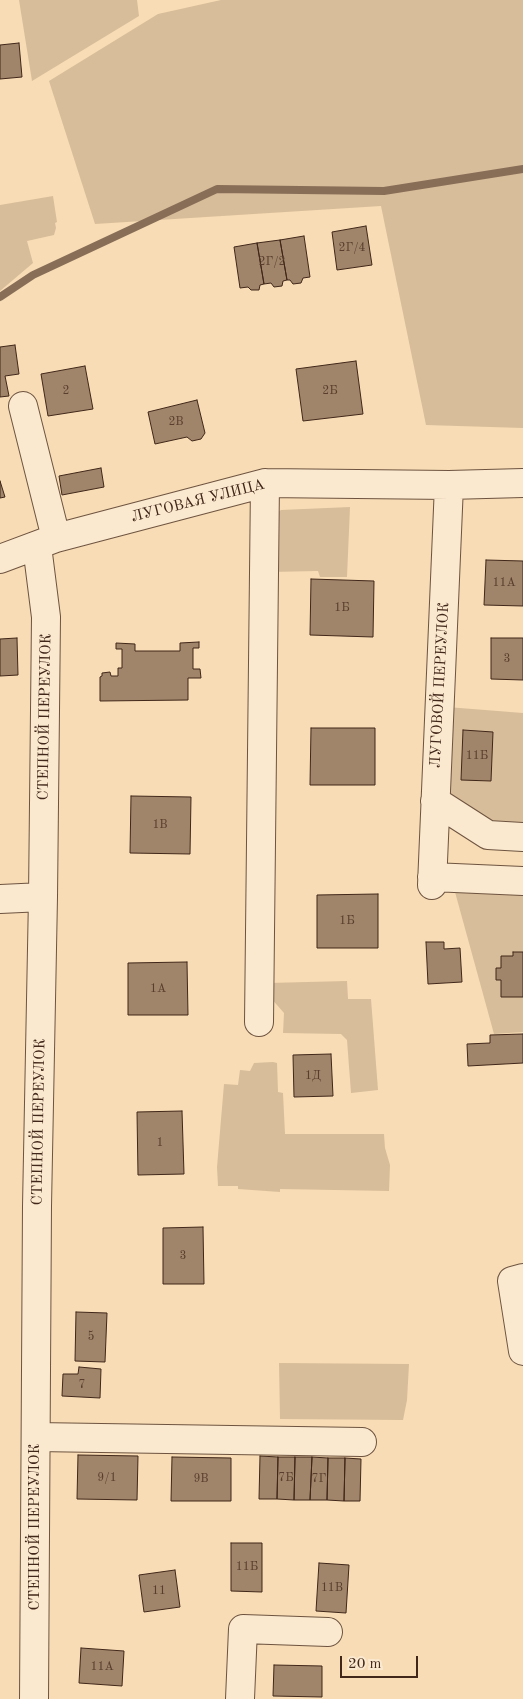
<!DOCTYPE html>
<html>
<head>
<meta charset="utf-8">
<style>
	body { margin:0 }
	#map { position:relative; width:523px; height:1699px; overflow:hidden; background:#f7dcb5; font-family:"Old Standard TT",serif }
	canvas { display:block }
	.scale { position:absolute; left:340px; top:1656px; width:78px; height:22px; box-sizing:border-box; border:2px solid #412719; border-top:0; padding-left:6px; font-size:15px; line-height:18px; white-space:nowrap; color:#412719; -webkit-text-stroke:4px #fae8cf; paint-order:stroke }
</style>
</head>
<body>
<div id="map">
<canvas width="523" height="1699"></canvas>
<div class="scale">20 m</div>
</div>
<script>
const g = document.querySelector('canvas').getContext('2d');
g.lineJoin = 'round';
function fillPath(path, color) { g.fillStyle = color; g.fill(path, 'evenodd'); }
const toPath = rows => new Path2D(rows.map(r => 'M' + r).join(''));
function stroke(path, color, width, dash) { g.strokeStyle = color; g.lineWidth = width; g.lineCap = dash ? 'butt' : 'round'; g.setLineDash(dash || []); g.stroke(path); }
function label(font, color, halo, rows, align = 'center') {
  g.font = font + ' "Old Standard TT",serif'; g.lineWidth = 4.5; g.setLineDash([]); g.textBaseline = 'middle'; g.strokeStyle = halo; g.fillStyle = color; for (const [text, x, y, turn = 0] of rows) {
    g.save(); g.translate(x, y); g.rotate((+turn || 0) * Math.PI / 180); g.textAlign = isNaN(turn) ? turn : align; if (halo) g.strokeText(text, 0, 0); g.fillText(text, 0, 0); g.restore();
  }
}
const green = toPath([
	[19,0,137,0,139,16,32,81],
	[221,0,523,0,523,428,426,425,381,206,95,224,49,81,158,14],
	[53,196,57,222,55,223,56,228,54,235,27,241,33,263,0,291,0,205],
	[350,507,347,577,320,577,318,571,270,572,270,518,281,510],
	[447,707,523,713,523,827,486,825,442,800],
	[455,892,523,893,523,1032,494,1034],
	[347,981,348,999,371,999,378,1090,351,1093,347,1040,341,1034,283,1033,284,1013,270,997,268,983],
	[273,1062,277,1063,278,1092,283,1093,285,1134,384,1134,385,1148,390,1165,389,1191,280,1189,280,1192,238,1189,238,1186,218,1186,217,1167,224,1084,238,1085,240,1070,250,1071,254,1063],
	[279,1363,409,1364,407,1400,403,1420,280,1419]
]);
const stream = toPath([
	[0,297,33,275,217,189,384,191,523,169]
]);
const building = toPath([
	[19,43,22,77,0,79,0,45,19,43],
	[366,226,372,265,337,270,332,232,366,226],
	[304,236,310,277,303,278,301,283,293,284,290,280,287,280,280,240,304,236],
	[280,240,287,280,283,281,282,286,274,287,271,283,264,284,257,243,280,240],
	[257,243,264,284,260,285,259,290,251,290,248,287,240,288,234,247,257,243],
	[15,345,19,374,5,376,9,396,0,397,0,347,15,345],
	[356,361,363,414,303,421,296,369,356,361],
	[85,366,93,409,48,416,41,374,85,366],
	[197,400,205,433,201,439,192,441,187,437,155,444,148,412,197,400],
	[101,468,104,487,62,495,59,476,101,468],
	[0,481,5,497,0,498,0,481],
	[486,560,523,561,523,606,484,605,486,560],
	[311,579,374,581,373,637,310,635,311,579],
	[17,638,18,675,0,676,0,639,17,638],
	[491,638,523,638,523,680,491,679,491,638],
	[199,642,199,648,193,648,193,669,200,669,201,678,188,678,188,700,100,701,100,677,102,676,102,673,110,672,111,676,118,676,118,668,122,668,122,649,116,649,116,643,135,644,135,651,180,651,180,643,199,642],
	[311,728,375,728,375,785,310,785,311,728],
	[463,730,493,732,491,781,461,780,463,730],
	[131,796,191,797,190,854,130,853,131,796],
	[378,894,378,948,317,948,317,895,378,894],
	[426,942,444,942,444,949,460,948,462,982,428,984,426,942],
	[513,952,523,952,523,997,501,997,501,980,496,980,496,968,501,968,501,956,513,956,513,952],
	[187,962,188,1015,128,1015,128,963,187,962],
	[523,1034,523,1063,468,1066,467,1044,490,1043,490,1035,523,1034],
	[331,1054,333,1096,294,1097,293,1055,331,1054],
	[182,1111,184,1174,138,1175,137,1112,182,1111],
	[203,1227,204,1284,163,1284,163,1228,203,1227],
	[76,1312,107,1313,105,1362,75,1361,76,1312],
	[79,1367,101,1369,100,1398,62,1396,63,1374,78,1374,79,1367],
	[78,1455,138,1456,137,1500,77,1499,78,1455],
	[260,1456,278,1457,277,1499,259,1499,260,1456],
	[172,1457,231,1458,231,1501,171,1501,172,1457],
	[278,1457,295,1457,294,1500,277,1499,278,1457],
	[295,1457,312,1457,310,1500,294,1500,295,1457],
	[312,1457,328,1458,327,1500,310,1500,312,1457],
	[328,1458,345,1458,344,1501,327,1500,328,1458],
	[345,1458,361,1459,360,1501,344,1501,345,1458],
	[231,1543,262,1543,262,1592,231,1591,231,1543],
	[319,1563,349,1565,346,1613,316,1611,319,1563],
	[175,1570,180,1607,144,1612,139,1575,175,1570],
	[81,1648,124,1651,122,1686,79,1683,81,1648],
	[274,1665,322,1666,322,1697,273,1696,274,1665]
]);
const minor = toPath([
	[23,406,56,538],
	[0,559,56,538,265,483,449,485,523,483],
	[435,801,488,835,523,837],
	[432,877,523,881],
	[432,885,449,485],
	[0,899,43,897],
	[259,1022,265,483],
	[523,1278,512,1281,523,1351],
	[36,1437,362,1442],
	[34,1699,37,1206,43,897,46,617,37,546],
	[240,1699,243,1629,328,1632]
]);
const numberNames = [
	["2Г/4",352,248],
	["2Г/2",272,262],
	["2",66,391],
	["2Б",330,391],
	["2В",176,422],
	["11А",504,583],
	["1Б",342,608],
	["3",507,659],
	["11Б",477,756],
	["1В",160,825],
	["1Б",347,921],
	["1А",158,989],
	["1Д",313,1076],
	["1",160,1143],
	["3",183,1256],
	["5",91,1337],
	["7",82,1385],
	["9/1",107,1478],
	["7Б",286,1478],
	["9В",201,1479],
	["7Г",319,1479],
	["11Б",247,1567],
	["11В",332,1588],
	["11",159,1591],
	["11А",102,1667]
];
const streetNames = [
	["ЛУГОВАЯ УЛИЦА",198,501,-14],
	["ЛУГОВОЙ ПЕРЕУЛОК",440,685,-87],
	["СТЕПНОЙ ПЕРЕУЛОК",45,717,-89],
	["СТЕПНОЙ ПЕРЕУЛОК",39,1122,-89],
	["СТЕПНОЙ ПЕРЕУЛОК",35,1527,-90]
];
fillPath(green, '#d8bd9a');
stroke(stream, '#896e57', 8);
fillPath(building, '#a0856a');
stroke(building, '#412719', 1);
stroke(minor, '#6e5440', 30);
stroke(minor, '#fae8cf', 28);
label('12px', '#593e2d', null, numberNames);
label('15px', '#412719', '#fae8cf', streetNames);
</script>
</body>
</html>
